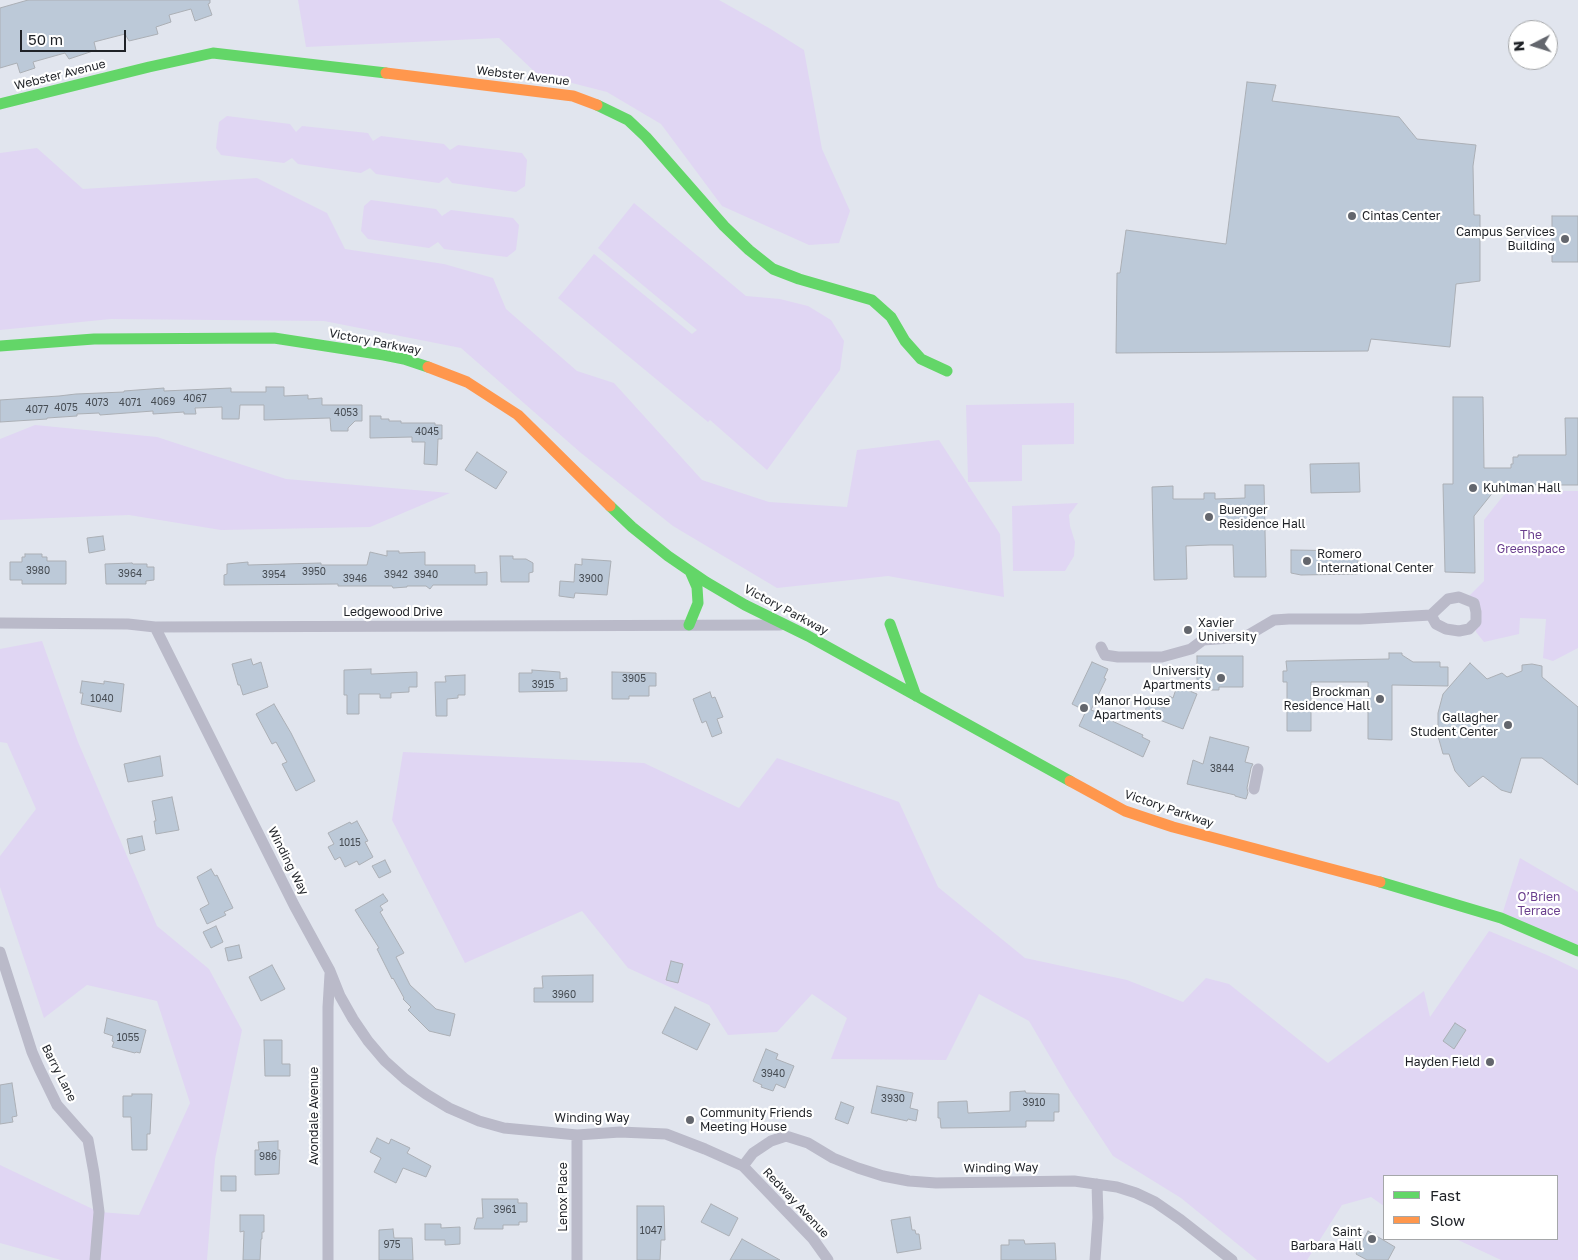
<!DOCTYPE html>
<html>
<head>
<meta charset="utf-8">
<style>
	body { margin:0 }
	#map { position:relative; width:1578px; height:1260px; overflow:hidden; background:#e1e5ee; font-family:"Golos Text",sans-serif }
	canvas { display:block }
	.legend { position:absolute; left:1383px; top:1175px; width:175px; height:65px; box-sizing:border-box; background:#fff; border:1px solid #a5a7a9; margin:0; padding:6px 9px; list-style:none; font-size:15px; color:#1f2227 }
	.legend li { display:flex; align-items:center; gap:10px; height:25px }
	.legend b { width:25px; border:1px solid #a5a7a9 }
	.north { position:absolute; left:1508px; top:20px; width:50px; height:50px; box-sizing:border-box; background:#fff; border:1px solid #a5a7a9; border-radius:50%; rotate:265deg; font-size:14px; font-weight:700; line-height:20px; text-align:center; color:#1f2227 }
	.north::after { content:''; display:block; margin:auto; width:18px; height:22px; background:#63666d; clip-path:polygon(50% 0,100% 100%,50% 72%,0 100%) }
	.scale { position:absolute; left:20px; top:30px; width:106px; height:22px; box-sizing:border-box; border:2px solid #1f2227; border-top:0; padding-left:6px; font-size:15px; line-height:18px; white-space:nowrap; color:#1f2227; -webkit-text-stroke:4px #fff; paint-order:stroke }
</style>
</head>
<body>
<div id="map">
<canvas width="1578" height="1260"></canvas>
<ul class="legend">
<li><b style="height:6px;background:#63d668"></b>Fast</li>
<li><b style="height:6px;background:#ff974d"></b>Slow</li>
</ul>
<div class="north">N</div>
<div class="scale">50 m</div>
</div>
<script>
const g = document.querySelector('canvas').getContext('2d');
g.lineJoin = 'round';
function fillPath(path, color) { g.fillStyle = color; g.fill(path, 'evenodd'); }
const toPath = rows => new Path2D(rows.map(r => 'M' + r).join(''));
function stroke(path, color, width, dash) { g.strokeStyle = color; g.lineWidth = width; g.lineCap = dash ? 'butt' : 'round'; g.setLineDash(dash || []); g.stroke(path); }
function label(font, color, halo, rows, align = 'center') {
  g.font = font + ' "Golos Text",sans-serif'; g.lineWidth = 4.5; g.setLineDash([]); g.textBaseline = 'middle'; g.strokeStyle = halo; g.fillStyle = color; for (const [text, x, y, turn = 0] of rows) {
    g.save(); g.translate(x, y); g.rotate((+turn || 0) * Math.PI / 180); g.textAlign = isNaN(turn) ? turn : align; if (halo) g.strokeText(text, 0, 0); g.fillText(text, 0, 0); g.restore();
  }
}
const green = toPath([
	[298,0,719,0,769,28,804,50,822,149,850,211,839,243,809,245,722,206,661,124,607,92,537,74,499,38,306,47],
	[227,116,290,124,296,132,302,126,368,133,373,141,381,136,444,144,450,150,458,145,522,153,527,160,525,186,516,192,452,183,447,177,439,183,376,174,370,168,361,173,298,164,292,158,284,163,221,155,216,148,219,122],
	[37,148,83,189,257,178,327,213,345,249,444,264,493,278,506,309,577,371,614,383,702,480,769,502,847,507,857,450,939,440,1000,534,1004,597,888,576,777,588,673,526,581,453,461,348,324,321,111,319,0,330,0,153],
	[371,200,436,209,442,216,451,210,513,218,519,225,516,250,507,257,444,249,438,242,429,248,368,239,361,231,364,206],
	[634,203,746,296,780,299,808,306,831,320,844,341,840,370,767,470,710,420,708,422,558,298,594,254,692,334,697,330,598,248],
	[1074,403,1074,444,1022,445,1022,481,968,482,966,405],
	[35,425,157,437,286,479,450,493,370,527,221,530,129,515,0,520,0,439],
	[1507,491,1578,491,1578,648,1553,661,1543,658,1546,619,1520,618,1519,634,1484,642,1476,632,1476,612,1469,596,1484,581,1484,520],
	[1078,503,1069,515,1070,526,1075,542,1074,556,1065,571,1013,571,1012,506],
	[42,641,78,742,157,926,209,969,242,1030,215,1159,207,1260,61,1260,0,1243,0,1165,99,1212,139,1215,190,1103,157,1001,87,985,44,1018,0,887,0,856,36,809,7,743,0,742,0,649],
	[403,752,644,763,739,808,777,758,899,802,938,887,1025,958,1127,980,1183,1002,1206,978,1229,984,1328,1063,1424,991,1430,1017,1489,931,1547,955,1578,970,1578,1260,1501,1260,1456,1239,1557,1239,1557,1176,1384,1176,1384,1206,1371,1197,1342,1205,1307,1260,1257,1260,1181,1198,1113,1156,1069,1089,1029,1021,979,994,946,1060,831,1059,847,1018,812,994,777,1032,728,1035,709,1005,628,968,582,911,465,963,392,820],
	[1520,858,1578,892,1578,957,1501,918]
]);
const building = toPath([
	[28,0,210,0,210,3,208,4,212,15,195,21,191,9,169,15,171,22,156,27,158,34,129,41,125,34,94,42,96,50,69,59,65,53,33,62,35,68,20,73,17,63,0,68,0,8,28,0],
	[1247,82,1276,85,1272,101,1399,117,1417,139,1476,145,1473,166,1474,215,1480,215,1480,281,1456,284,1450,347,1371,339,1368,351,1116,353,1117,273,1120,273,1126,230,1226,244,1247,82],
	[1552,216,1578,216,1578,262,1552,262,1552,216],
	[266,387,284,387,284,396,308,395,308,399,322,398,322,405,362,405,362,421,355,421,348,428,348,431,331,431,330,418,264,420,264,405,240,405,239,419,222,419,222,407,195,408,196,414,184,414,184,412,153,414,153,411,100,415,99,413,77,414,77,416,47,418,47,419,0,422,0,400,59,396,76,394,124,392,124,391,164,388,164,391,231,388,231,392,266,392,266,387],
	[1453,397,1483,397,1484,468,1511,468,1511,464,1513,464,1513,457,1518,457,1518,455,1566,455,1565,418,1578,418,1578,485,1503,485,1503,492,1494,491,1474,516,1475,573,1445,572,1443,484,1453,484,1453,397],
	[370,416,381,416,381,419,389,419,389,421,401,421,401,423,435,423,435,425,442,425,442,439,438,439,437,465,424,464,425,442,412,442,412,437,370,438,370,416],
	[477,452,507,472,496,489,465,470,477,452],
	[1359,463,1360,492,1311,493,1310,464,1359,463],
	[1245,485,1264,485,1266,577,1234,577,1233,545,1210,545,1186,546,1187,579,1154,580,1152,487,1173,486,1173,499,1204,499,1204,493,1215,493,1215,499,1245,498,1245,485],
	[103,536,105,550,89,553,87,538,103,536],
	[1291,550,1358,551,1358,574,1301,575,1291,573,1291,550],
	[387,551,399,551,399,553,425,552,425,565,475,565,475,573,487,572,487,585,433,585,430,589,426,586,407,586,407,587,393,588,392,586,338,586,338,584,224,585,224,575,227,574,227,564,248,562,248,565,321,563,321,565,367,565,370,552,387,556,387,551],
	[25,554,42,554,42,557,47,557,47,561,66,561,66,584,22,584,22,580,10,580,10,562,22,562,22,557,25,557,25,554],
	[500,556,513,556,513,559,526,559,533,563,533,572,529,573,529,582,501,582,500,556],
	[582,559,611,561,607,595,575,593,574,598,559,596,560,581,574,582,575,564,582,565,582,559],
	[132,563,133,564,147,564,147,567,154,567,154,580,146,581,146,584,106,584,105,564,132,563],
	[1389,653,1402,653,1402,655,1413,662,1440,662,1440,667,1448,667,1448,686,1392,685,1392,740,1368,739,1368,682,1311,682,1311,731,1287,731,1287,682,1283,682,1283,671,1287,671,1286,661,1389,659,1389,653],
	[1197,656,1243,656,1243,687,1219,687,1219,690,1197,690,1197,656],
	[251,659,253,665,261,662,268,687,243,695,240,685,238,685,232,664,251,659],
	[1092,662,1108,669,1104,678,1106,679,1091,710,1102,714,1101,716,1143,735,1142,737,1150,741,1143,757,1079,726,1086,711,1072,704,1092,662],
	[1470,663,1487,679,1502,673,1507,677,1522,671,1522,665,1532,664,1542,666,1542,677,1578,707,1578,785,1542,758,1521,758,1511,793,1501,790,1483,776,1469,787,1455,771,1449,754,1443,754,1438,736,1438,713,1443,694,1470,663],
	[371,669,371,674,417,672,417,687,409,687,409,692,391,693,391,698,380,698,380,694,359,694,359,714,347,714,347,695,344,695,344,670,371,669],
	[532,670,560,672,560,679,567,678,567,691,519,692,519,673,532,673,532,670],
	[612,672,656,673,656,686,649,686,649,696,629,696,629,699,612,699,612,672],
	[465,675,465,695,458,695,458,698,447,699,447,716,436,716,435,682,446,682,445,676,465,675],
	[82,681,104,684,104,681,124,684,121,712,81,704,83,693,80,693,82,681],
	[1177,686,1197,694,1183,729,1144,714,1148,702,1165,708,1169,696,1173,698,1177,686],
	[710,692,712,698,715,697,723,717,717,719,722,733,712,737,706,721,702,723,693,699,710,692],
	[274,704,291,733,315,781,296,791,282,764,287,762,276,742,272,744,256,714,274,704],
	[1210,737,1249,747,1245,762,1253,764,1251,768,1247,788,1248,793,1246,799,1235,796,1235,795,1187,784,1193,760,1203,764,1210,737],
	[160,756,163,776,128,782,124,764,160,756],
	[172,797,179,830,156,834,154,821,156,821,152,801,172,797],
	[357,821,368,841,365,842,373,857,359,865,357,861,345,867,340,857,335,860,328,847,334,844,328,833,350,822,351,824,357,821],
	[142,836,145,850,130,854,127,839,142,836],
	[385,860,391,872,379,878,372,866,385,860],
	[211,869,215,876,217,875,233,908,224,912,226,915,207,924,200,909,209,904,197,877,211,869],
	[383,894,388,901,380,906,383,910,380,912,404,953,396,957,410,985,436,1009,455,1014,450,1036,429,1031,408,1010,411,1007,403,999,404,998,393,978,392,979,377,949,379,948,355,910,383,894],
	[216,926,223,942,211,948,203,932,216,926],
	[239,945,242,958,228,961,225,948,239,945],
	[671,961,683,964,678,983,666,980,671,961],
	[272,965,285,989,261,1001,249,977,272,965],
	[593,975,593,1002,534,1002,534,988,543,988,542,976,593,975],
	[675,1007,710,1024,697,1050,662,1033,675,1007],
	[107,1018,146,1030,140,1053,136,1052,135,1053,112,1047,114,1042,112,1041,113,1036,104,1033,107,1018],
	[1455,1023,1466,1030,1454,1049,1443,1041,1455,1023],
	[264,1040,282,1040,282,1064,290,1064,290,1076,265,1076,264,1040],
	[766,1049,778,1054,776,1059,794,1066,785,1088,776,1084,773,1091,761,1087,762,1085,753,1081,766,1049],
	[12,1083,17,1116,12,1117,13,1122,0,1124,0,1085,12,1083],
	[877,1086,913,1093,910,1108,918,1110,916,1121,908,1119,907,1121,871,1113,877,1086],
	[1025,1091,1026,1093,1059,1094,1059,1112,1054,1112,1054,1121,1026,1121,1026,1127,941,1128,940,1118,938,1118,938,1102,967,1101,968,1113,1010,1111,1010,1092,1025,1091],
	[132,1094,152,1094,150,1134,147,1134,147,1150,132,1150,131,1117,123,1117,123,1096,132,1096,132,1094],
	[841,1102,854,1107,848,1124,835,1119,841,1102],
	[377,1138,389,1144,391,1139,410,1148,407,1153,431,1166,426,1177,403,1168,396,1183,374,1172,381,1158,370,1152,377,1138],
	[278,1141,278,1150,280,1150,279,1174,255,1175,255,1150,259,1150,258,1142,278,1141],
	[221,1176,236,1176,236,1191,221,1191,221,1176],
	[482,1199,518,1199,518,1203,527,1203,527,1222,519,1222,519,1225,503,1225,503,1229,474,1229,477,1218,483,1218,482,1199],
	[711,1204,738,1218,729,1236,701,1222,711,1204],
	[637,1206,664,1206,665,1240,661,1240,660,1260,637,1260,637,1206],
	[240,1215,264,1215,264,1232,262,1232,262,1239,261,1239,260,1260,243,1260,244,1231,240,1232,240,1215],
	[910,1217,912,1230,915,1230,916,1234,919,1234,921,1249,897,1253,891,1220,910,1217],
	[425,1224,441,1224,441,1228,460,1227,460,1244,445,1245,445,1240,425,1240,425,1224],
	[393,1229,394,1238,412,1238,413,1260,379,1260,379,1230,393,1229],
	[1368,1231,1395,1247,1388,1260,1367,1260,1356,1254,1368,1231],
	[742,1239,780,1260,730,1260,742,1239],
	[1009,1240,1024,1240,1025,1244,1055,1243,1056,1260,1001,1260,1001,1245,1009,1245,1009,1240]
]);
const street = toPath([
	[0,623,128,624,155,627,780,625],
	[155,627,294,905,330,971,340,996,353,1019,368,1041,385,1061,405,1079,426,1094,449,1108,479,1121,504,1128,577,1135,620,1132,666,1134,705,1149,743,1166,813,1239,828,1260],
	[1101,647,1105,655,1118,657,1162,657,1191,649,1203,640,1245,637,1274,620,1289,619,1360,619,1431,615,1436,624,1446,629,1459,631,1469,629,1476,622,1476,612,1474,603,1459,597,1448,599,1431,615],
	[1254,789,1258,769],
	[0,952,32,1052,39,1068,57,1105,88,1140,94,1173,99,1212,95,1260],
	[743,1166,753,1153,771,1141,786,1136,808,1143,833,1158,858,1168,883,1176,909,1181,936,1183,1074,1181,1117,1187,1136,1193,1155,1202,1181,1220,1232,1260],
	[328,1260,328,1007,330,974],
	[577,1260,577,1135],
	[1095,1260,1098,1218,1097,1184]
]);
const fast = toPath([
	[0,104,149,67,213,53,386,73],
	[597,105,628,120,646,137,724,226,749,250,773,269,799,279,872,300,891,317,905,341,921,359,947,371],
	[0,346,94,339,274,338,384,355,404,359,428,367],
	[610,506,632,527,668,556,706,582,745,605,808,636,1070,781],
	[890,624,916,696],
	[689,625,698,603,697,587,690,571],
	[1380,882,1501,918,1578,951]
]);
const slow = toPath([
	[386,73,573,96,597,105],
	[428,367,467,382,518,415,610,506],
	[1070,781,1125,811,1173,827,1380,882]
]);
const markers = [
	[1352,216,5,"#63666d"],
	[1565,239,5,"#63666d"],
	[1473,488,5,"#63666d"],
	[1209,517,5,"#63666d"],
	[1307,561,5,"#63666d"],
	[1188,630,5,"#63666d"],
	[1221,678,5,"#63666d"],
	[1380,699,5,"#63666d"],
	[1084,708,5,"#63666d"],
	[1508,725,5,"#63666d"],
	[1490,1062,5,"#63666d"],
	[690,1120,5,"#63666d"],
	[1372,1239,5,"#63666d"]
];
const numberNames = [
	["4067",195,399],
	["4069",163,402],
	["4073",97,403],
	["4071",130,403],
	["4075",66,408],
	["4077",37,410],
	["4053",346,413],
	["4045",427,432],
	["3980",38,571],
	["3950",314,572],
	["3964",130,574],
	["3954",274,575],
	["3942",396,575],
	["3940",426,575],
	["3946",355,579],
	["3900",591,579],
	["3905",634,679],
	["3915",543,685],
	["1040",102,699],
	["3844",1222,769],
	["1015",350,843],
	["3960",564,995],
	["1055",128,1038],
	["3940",773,1074],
	["3930",893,1099],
	["3910",1034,1103],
	["986",268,1157],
	["3961",505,1210],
	["1047",651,1231],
	["975",392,1245]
];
const streetNames = [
	["Webster Avenue",60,75,-14],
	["Webster Avenue",523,76,7],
	["Victory Parkway",375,342,11],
	["Victory Parkway",786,610,28],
	["Ledgewood Drive",393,612],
	["Victory Parkway",1169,809,19],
	["Winding Way",288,861,63],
	["Barry Lane",59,1073,63],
	["Avondale Avenue",314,1116,-90],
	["Winding Way",592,1118],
	["Winding Way",1001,1168,-1],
	["Lenox Place",563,1197,-90],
	["Redway Avenue",796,1203,47]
];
const poiNames = [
	["Cintas Center",1362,216],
	["Campus Services",1555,232,"right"],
	["Building",1555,246,"right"],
	["Kuhlman Hall",1483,488],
	["Buenger",1219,510],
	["Residence Hall",1219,524],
	["Romero",1317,554],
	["International Center",1317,568],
	["Xavier",1198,623],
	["University",1198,637],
	["University",1211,671,"right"],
	["Apartments",1211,685,"right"],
	["Brockman",1370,692,"right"],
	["Residence Hall",1370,706,"right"],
	["Manor House",1094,701],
	["Apartments",1094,715],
	["Gallagher",1498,718,"right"],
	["Student Center",1498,732,"right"],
	["Hayden Field",1480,1062,"right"],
	["Community Friends",700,1113],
	["Meeting House",700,1127],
	["Saint",1362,1232,"right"],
	["Barbara Hall",1362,1246,"right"]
];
const parkNames = [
	["The",1531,535],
	["Greenspace",1531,549],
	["O’Brien",1539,897],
	["Terrace",1539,911]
];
fillPath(green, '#e0d6f3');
fillPath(building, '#bcc9d8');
stroke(building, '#abafb5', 1);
stroke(street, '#babac9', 11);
stroke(fast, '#63d668', 11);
stroke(slow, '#ff974d', 11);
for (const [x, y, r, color] of markers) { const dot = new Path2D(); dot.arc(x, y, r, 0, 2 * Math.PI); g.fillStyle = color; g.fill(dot); stroke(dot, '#fff', 2); }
label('10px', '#464c53', null, numberNames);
label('12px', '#1f2227', '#fff', streetNames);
label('12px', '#1f2227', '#fff', poiNames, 'left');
label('12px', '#693d8d', '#fff', parkNames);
</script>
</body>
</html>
